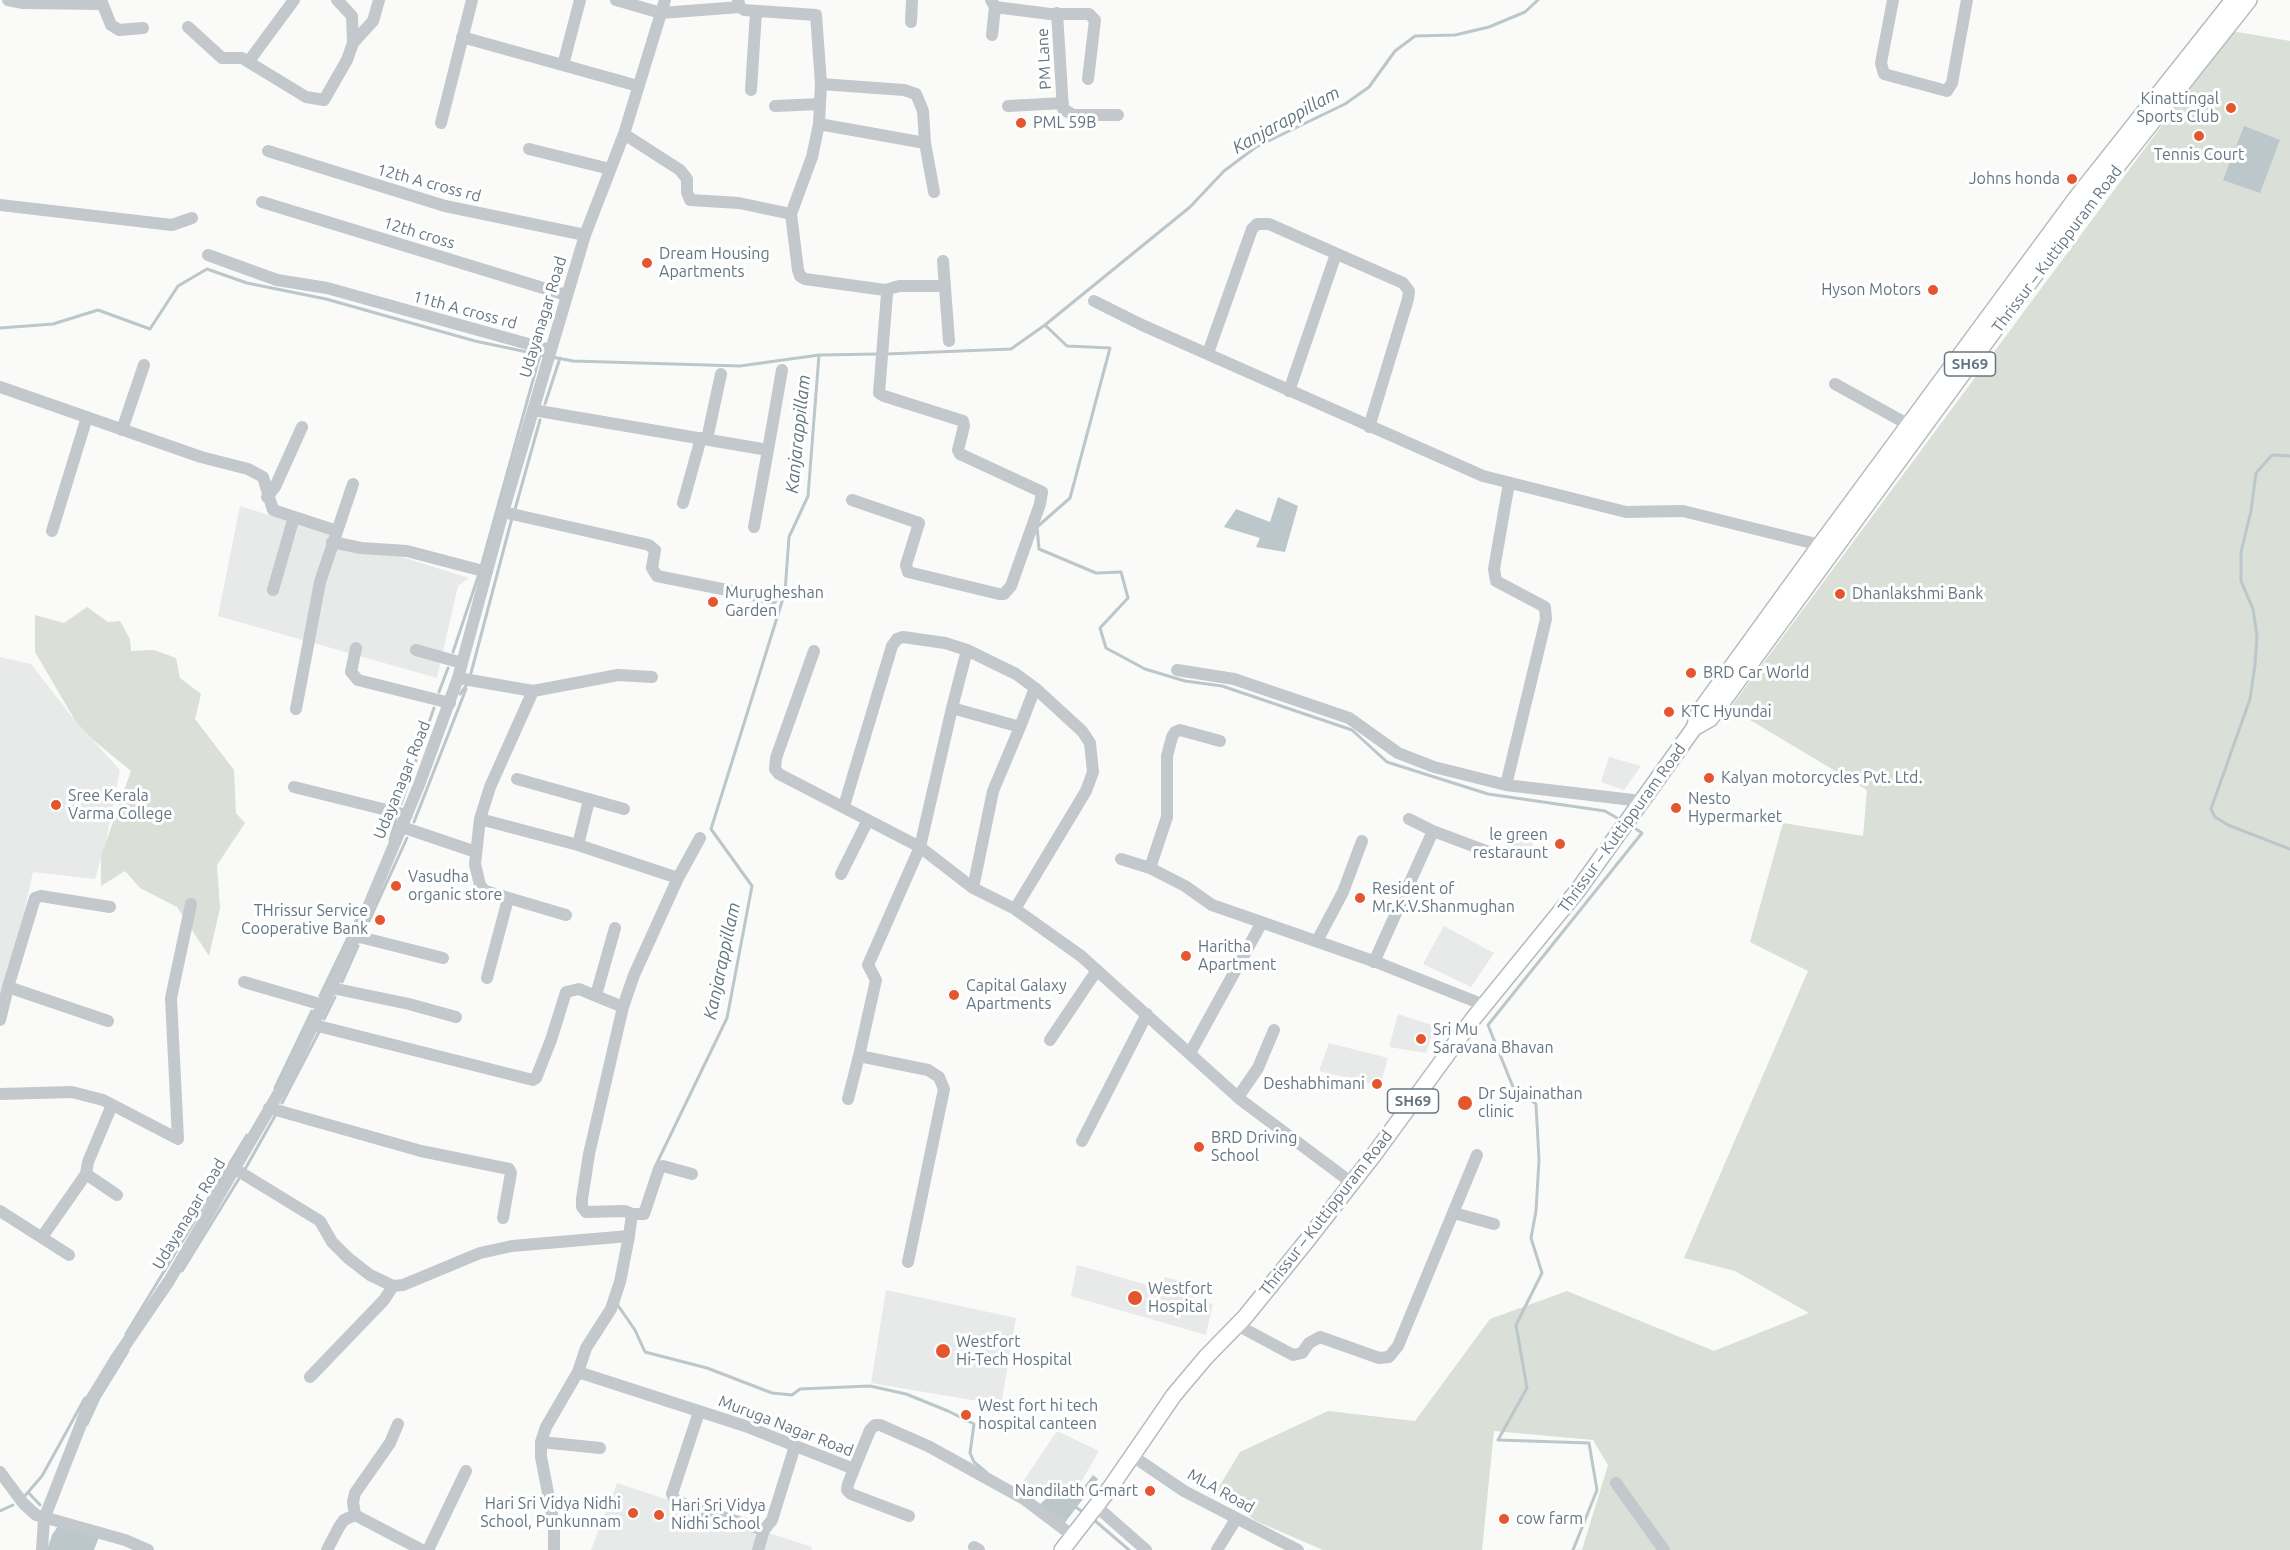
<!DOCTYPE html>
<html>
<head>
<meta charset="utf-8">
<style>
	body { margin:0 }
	canvas { display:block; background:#fafaf8 }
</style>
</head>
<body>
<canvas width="2290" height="1550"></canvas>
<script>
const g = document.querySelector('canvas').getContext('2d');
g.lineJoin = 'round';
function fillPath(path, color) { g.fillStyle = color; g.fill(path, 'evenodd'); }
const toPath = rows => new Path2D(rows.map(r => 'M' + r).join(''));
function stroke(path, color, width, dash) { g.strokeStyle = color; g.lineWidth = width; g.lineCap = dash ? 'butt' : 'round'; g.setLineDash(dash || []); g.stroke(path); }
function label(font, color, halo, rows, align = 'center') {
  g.font = font + ' Ubuntu,sans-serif'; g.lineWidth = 6; g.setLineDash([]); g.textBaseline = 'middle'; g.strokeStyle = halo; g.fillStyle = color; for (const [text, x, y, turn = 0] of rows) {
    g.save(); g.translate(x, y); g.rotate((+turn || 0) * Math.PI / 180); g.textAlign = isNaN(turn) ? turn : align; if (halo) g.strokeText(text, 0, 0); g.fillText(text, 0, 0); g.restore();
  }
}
const built = toPath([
	[240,506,469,578,458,586,437,678,218,616],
	[0,657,31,664,76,722,120,770,106,841,95,879,33,872,5,999,0,997],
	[1609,757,1641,766,1624,790,1601,782],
	[1509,833,1534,840,1527,860,1503,853],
	[1444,926,1494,953,1471,987,1423,964],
	[1398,1014,1435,1026,1426,1053,1389,1047],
	[1329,1043,1388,1058,1380,1086,1319,1071],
	[1077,1265,1162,1289,1164,1277,1196,1285,1193,1300,1213,1304,1206,1335,1071,1296],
	[886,1290,1016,1318,1001,1405,871,1383],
	[1057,1431,1099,1451,1077,1489,1059,1485,1045,1499,1020,1486],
	[617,1483,812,1547,811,1550,591,1550]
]);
const green = toPath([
	[2232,31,2290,41,2290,1550,1582,1550,1608,1465,1593,1440,1494,1431,1482,1550,1323,1550,1256,1521,1216,1492,1240,1452,1328,1411,1415,1421,1490,1319,1567,1291,1714,1351,1809,1313,1735,1271,1684,1258,1808,971,1750,942,1783,823,1863,836,1867,790,1730,708],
	[87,607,108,622,120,621,130,639,131,651,154,650,176,658,180,678,201,694,195,719,234,770,236,813,245,823,217,865,220,908,209,956,177,907,140,888,125,871,101,886,101,856,131,771,92,739,76,722,35,652,35,615,64,623]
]);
const water = toPath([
	[2244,126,2280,140,2260,193,2223,180],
	[1278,497,1298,506,1285,552,1256,547,1260,538,1224,527,1236,509,1270,522],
	[1093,1475,1098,1479,1064,1524,1038,1506,1058,1488,1077,1491,1083,1488],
	[60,1523,99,1537,94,1550,47,1550,52,1535]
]);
const stream = toPath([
	[1045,325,1067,346,1110,348,1070,498,1037,527,1039,549,1096,573,1121,572,1128,598,1100,628,1106,648,1145,669,1185,681,1222,686,1352,730,1387,762,1488,794,1605,811,1617,818],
	[0,328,53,324,98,310,150,329,178,286,207,269,247,283,326,299,475,341,546,356],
	[886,354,1011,349,1045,325,1190,207,1224,171,1256,147,1345,104,1369,87,1395,51,1415,36,1455,35,1489,27,1525,12,1538,0],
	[552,357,573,361,740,366,819,355],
	[545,404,560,358],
	[2290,456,2272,455,2256,473,2251,511,2241,552,2241,581,2253,609,2257,636,2255,665,2250,699,2211,809,2215,817,2228,825,2290,849],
	[514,513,540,420],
	[481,567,540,355],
	[453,652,479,574],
	[471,673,512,518],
	[439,692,448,668],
	[460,694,468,683],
	[401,804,434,708],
	[414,822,466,689],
	[390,840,396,820],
	[365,930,407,838],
	[342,982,358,946],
	[320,996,357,919],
	[324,1019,335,997],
	[275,1088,312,1011],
	[282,1103,320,1030],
	[656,1165,727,1018,752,886,711,829,785,592,789,537,808,496,819,355,879,354],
	[244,1171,276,1114],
	[182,1271,240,1177],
	[617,1304,635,1330,645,1352,707,1368,772,1393,792,1395,800,1389,870,1386,906,1394,948,1411,974,1424,970,1453,974,1462,986,1472],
	[126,1334,247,1135],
	[87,1424,99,1398,128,1351],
	[28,1492,40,1505],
	[23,1498,42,1476,85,1398],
	[1074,1506,1086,1514],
	[0,1511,13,1505],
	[1093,1519,1129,1550],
	[1573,1550,1597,1490,1589,1443,1498,1440,1527,1388,1516,1325,1542,1273,1531,1238,1536,1211,1539,1160,1536,1104,1513,1087,1488,1025,1642,833,1633,827]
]);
const minor = toPath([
	[8,0,23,3,101,4],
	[101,0,111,25,119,30,143,28],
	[616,0,661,13,740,7],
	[738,0,740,7,744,10,816,15,821,84,819,124,925,143],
	[991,0,995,7,1050,14,1089,14,1095,20,1088,79],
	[1893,0,1881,63,1884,74,1947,91,1952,83,1967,0],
	[1057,13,1063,109,1073,115,1118,115],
	[911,22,912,0],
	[188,27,222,58,242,58,306,97,324,100,347,60,353,43,352,16,337,0],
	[992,35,995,7],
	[462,37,638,86],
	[353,43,373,21,379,0],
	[249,61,294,0],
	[563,65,580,0],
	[821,84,904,90,916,94,923,111,925,143,934,192],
	[751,90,756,12],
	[775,106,820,104],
	[1008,106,1063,103],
	[441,123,472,0],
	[624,134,680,170,687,179,687,192,690,200,739,203,791,214,798,270,800,276,805,279,885,290,887,294,879,393,884,396,963,421,964,426,958,450,960,454,1042,492,1040,504,1011,586,1004,594,999,594,908,572,906,565,919,523,852,500],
	[529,149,610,169],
	[268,151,445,206,585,235],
	[262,202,566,295],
	[0,205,172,225,192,218],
	[791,214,812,157,819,124],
	[208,255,277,280,327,288,550,350],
	[943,261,949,341],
	[885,290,899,286,945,286],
	[1094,301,1142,325,1483,476,1626,512,1683,511,1820,545],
	[1208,353,1252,229,1257,224,1269,224,1403,283,1409,291,1408,299,1369,427],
	[1835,384,1909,425],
	[0,387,201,457,248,469,263,477,273,510,337,531],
	[1289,391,1336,254],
	[533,410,768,450,782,370],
	[122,430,144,365],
	[707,439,721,374],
	[267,497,275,487,302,427],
	[683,503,701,438],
	[503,512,649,545,655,550,652,568,657,576,772,599],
	[754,527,768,450],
	[52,531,87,417],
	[332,542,361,548,407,551,487,572],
	[273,590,294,517],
	[356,648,351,672,358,680,450,703],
	[416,650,462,663],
	[814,651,776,758,775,769,779,774,920,847,868,965,876,980,859,1056,928,1070,939,1077,944,1089,908,1262],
	[1177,670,1234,679,1349,718,1398,753,1434,767,1506,785,1641,801],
	[458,678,533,691,618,675,652,677],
	[952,708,967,650],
	[296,709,320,582,353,484],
	[1220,741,1180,730,1175,732,1172,737,1167,756,1167,817,1150,868,1185,886,1212,905,1376,962,1484,1005],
	[517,779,624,809],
	[1506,785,1546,619,1545,607,1496,581,1494,569,1509,483],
	[294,787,407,815],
	[844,806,892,646,897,639,903,637,945,643,967,650,1016,674,1035,688,1020,727],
	[480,819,490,787,533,691],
	[1409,819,1433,831],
	[402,827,476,852],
	[578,845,589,800],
	[1121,859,1150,868],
	[841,874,868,820],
	[678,878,700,838],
	[973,888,993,791,1020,727,952,708,920,847,973,888,1015,909,1081,956,1241,1100,1352,1183],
	[1015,909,1086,791,1093,772,1090,743,1082,731,1035,688],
	[356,936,443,958],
	[1317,941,1343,892,1362,841],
	[1374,962,1433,831,1489,852],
	[487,978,508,899],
	[244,982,323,1005],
	[8,987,35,898,41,896,110,907],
	[332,988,409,1004,456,1017],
	[596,995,615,928],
	[0,1020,8,987,108,1021],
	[314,1025,533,1080,536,1078,551,1040,566,992,579,989,623,1007],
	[1050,1040,1097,970],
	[1190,1053,1261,924],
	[0,1094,72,1092,103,1100,178,1139,171,998,191,904],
	[1238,1097,1258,1068,1274,1030],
	[848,1099,859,1056],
	[112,1105,88,1162,86,1174,117,1195],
	[269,1108,421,1151,509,1169,511,1173,503,1218],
	[1082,1141,1147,1014],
	[235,1169,320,1221,332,1242,348,1258,370,1275,393,1286,403,1285,480,1253,512,1246,629,1236,632,1214,625,1211,586,1212,582,1207,582,1199,589,1154,623,1007,634,975,678,878,578,845,480,819,475,864,480,885,485,891,566,915],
	[0,1211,69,1255],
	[1454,1213,1494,1224],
	[632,1214,644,1214,659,1169,663,1166,692,1174],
	[42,1237,86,1174],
	[1237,1325,1293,1355,1302,1353,1309,1343,1320,1337,1379,1358,1389,1357,1398,1346,1477,1155],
	[578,1372,745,1426,854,1469,870,1430,875,1425,880,1425,928,1446,1024,1499,1073,1536],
	[310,1377,384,1300,393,1286],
	[699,1412,672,1494,675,1500,688,1506,764,1530,772,1520,795,1446],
	[541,1442,600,1448],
	[1131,1455,1184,1491,1298,1550],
	[854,1469,848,1484,847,1490,851,1494,909,1516],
	[0,1472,23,1503,36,1515,125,1540,148,1550],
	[1616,1483,1664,1550],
	[1096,1506,1146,1550],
	[355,1515,353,1502,355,1493,390,1443,398,1424],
	[974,1547,979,1550],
	[42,1550,44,1519,90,1401,115,1360,169,1281,288,1077,356,936,419,785,458,678,503,512,585,235,624,134,665,0],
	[327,1550,339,1527,344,1520,355,1515,422,1550],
	[428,1550,466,1471],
	[554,1550,554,1524,541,1457,541,1442,546,1427,578,1372,586,1348,611,1309,620,1282,629,1236],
	[758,1550,764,1530],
	[1217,1550,1236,1519]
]);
const major = toPath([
	[1694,728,1710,719,2081,212,2249,0],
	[1062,1550,1110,1488,1174,1395,1206,1357,1245,1317,1305,1243,1373,1156,1473,1019,1578,890,1694,728,1699,712,1820,545,2076,198,2233,0]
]);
const markers = [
	[2231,108,6,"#e4572e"],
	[1021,123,6,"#e4572e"],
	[2199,136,6,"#e4572e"],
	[2072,179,6,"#e4572e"],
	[647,263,6,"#e4572e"],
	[1933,290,6,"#e4572e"],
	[1840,594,6,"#e4572e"],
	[713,602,6,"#e4572e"],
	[1691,673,6,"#e4572e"],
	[1669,712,6,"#e4572e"],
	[1709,778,6,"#e4572e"],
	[56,805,6,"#e4572e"],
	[1676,808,6,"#e4572e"],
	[1560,844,6,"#e4572e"],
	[396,886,6,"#e4572e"],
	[1360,898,6,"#e4572e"],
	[380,920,6,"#e4572e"],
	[1186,956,6,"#e4572e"],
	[954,995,6,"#e4572e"],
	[1421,1039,6,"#e4572e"],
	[1377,1084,6,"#e4572e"],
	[1465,1103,8,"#e4572e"],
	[1199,1147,6,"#e4572e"],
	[1135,1298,8,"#e4572e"],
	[943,1351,8,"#e4572e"],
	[966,1415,6,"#e4572e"],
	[1150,1491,6,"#e4572e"],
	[633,1513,6,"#e4572e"],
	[659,1515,6,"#e4572e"],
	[1504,1519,6,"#e4572e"]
];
const shields = [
	[1970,364,51],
	[1413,1101,51]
];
const shieldNames = [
	["SH69",1970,364],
	["SH69",1413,1101]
];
const streetNames = [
	["PM Lane",1044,59,-93],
	["12th A cross rd",429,183,15],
	["12th cross",419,233,17],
	["Thrissur – Kuttippuram Road",2057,249,-53],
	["11th A cross rd",465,310,15],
	["Udayanagar Road",543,317,-73],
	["Udayanagar Road",402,780,-68],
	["Thrissur – Kuttippuram Road",1622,828,-54],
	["Thrissur – Kuttippuram Road",1326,1213,-52],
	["Udayanagar Road",189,1214,-59],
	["Muruga Nagar Road",786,1426,21],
	["MLA Road",1221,1491,29]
];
const poiNames = [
	["Kinattingal",2219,99,"right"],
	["Sports Club",2219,117,"right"],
	["PML 59B",1033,123],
	["Tennis Court",2199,155,"center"],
	["Johns honda",2060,179,"right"],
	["Dream Housing",659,254],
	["Apartments",659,272],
	["Hyson Motors",1921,290,"right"],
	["Murugheshan",725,593],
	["Garden",725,611],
	["Dhanlakshmi Bank",1852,594],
	["BRD Car World",1703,673],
	["KTC Hyundai",1681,712],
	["Kalyan motorcycles Pvt. Ltd.",1721,778],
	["Sree Kerala",68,796],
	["Varma College",68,814],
	["Nesto",1688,799],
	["Hypermarket",1688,817],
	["le green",1548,835,"right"],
	["restaraunt",1548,853,"right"],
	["Vasudha",408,877],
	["organic store",408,895],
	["Resident of",1372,889],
	["Mr.K.V.Shanmughan",1372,907],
	["THrissur Service",368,911,"right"],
	["Cooperative Bank",368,929,"right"],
	["Haritha",1198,947],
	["Apartment",1198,965],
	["Capital Galaxy",966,986],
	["Apartments",966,1004],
	["Sri Mu",1433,1030],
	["Saravana Bhavan",1433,1048],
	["Deshabhimani",1365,1084,"right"],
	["Dr Sujainathan",1478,1094],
	["clinic",1478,1112],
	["BRD Driving",1211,1138],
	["School",1211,1156],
	["Westfort",1148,1289],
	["Hospital",1148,1307],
	["Westfort",956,1342],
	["Hi-Tech Hospital",956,1360],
	["West fort hi tech",978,1406],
	["hospital canteen",978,1424],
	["Nandilath G-mart",1138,1491,"right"],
	["Hari Sri Vidya Nidhi",621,1504,"right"],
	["School, Punkunnam",621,1522,"right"],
	["Hari Sri Vidya",671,1506],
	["Nidhi School",671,1524],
	["cow farm",1516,1519]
];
const waterNames = [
	["Kanjarappillam",1286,120,-29],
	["Kanjarappillam",798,434,-84],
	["Kanjarappillam",722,961,-78]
];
fillPath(built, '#e8e9e9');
fillPath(green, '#dadfd7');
fillPath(water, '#bbc7cb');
stroke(stream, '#bbc7cb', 3);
stroke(major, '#b5babe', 18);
stroke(minor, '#c3c8cc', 12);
stroke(major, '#fff', 15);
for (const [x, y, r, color] of markers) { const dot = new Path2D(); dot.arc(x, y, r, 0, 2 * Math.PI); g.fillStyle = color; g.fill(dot); stroke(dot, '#fff', 2); }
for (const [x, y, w] of shields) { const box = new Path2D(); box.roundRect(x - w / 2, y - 12, w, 24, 4.5); g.fillStyle = '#fff'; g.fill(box); stroke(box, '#657683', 1.5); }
label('bold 15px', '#657683', null, shieldNames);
label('16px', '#657683', '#fff', streetNames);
label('16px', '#657683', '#fff', poiNames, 'left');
label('italic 18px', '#60757c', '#fff', waterNames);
</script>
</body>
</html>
